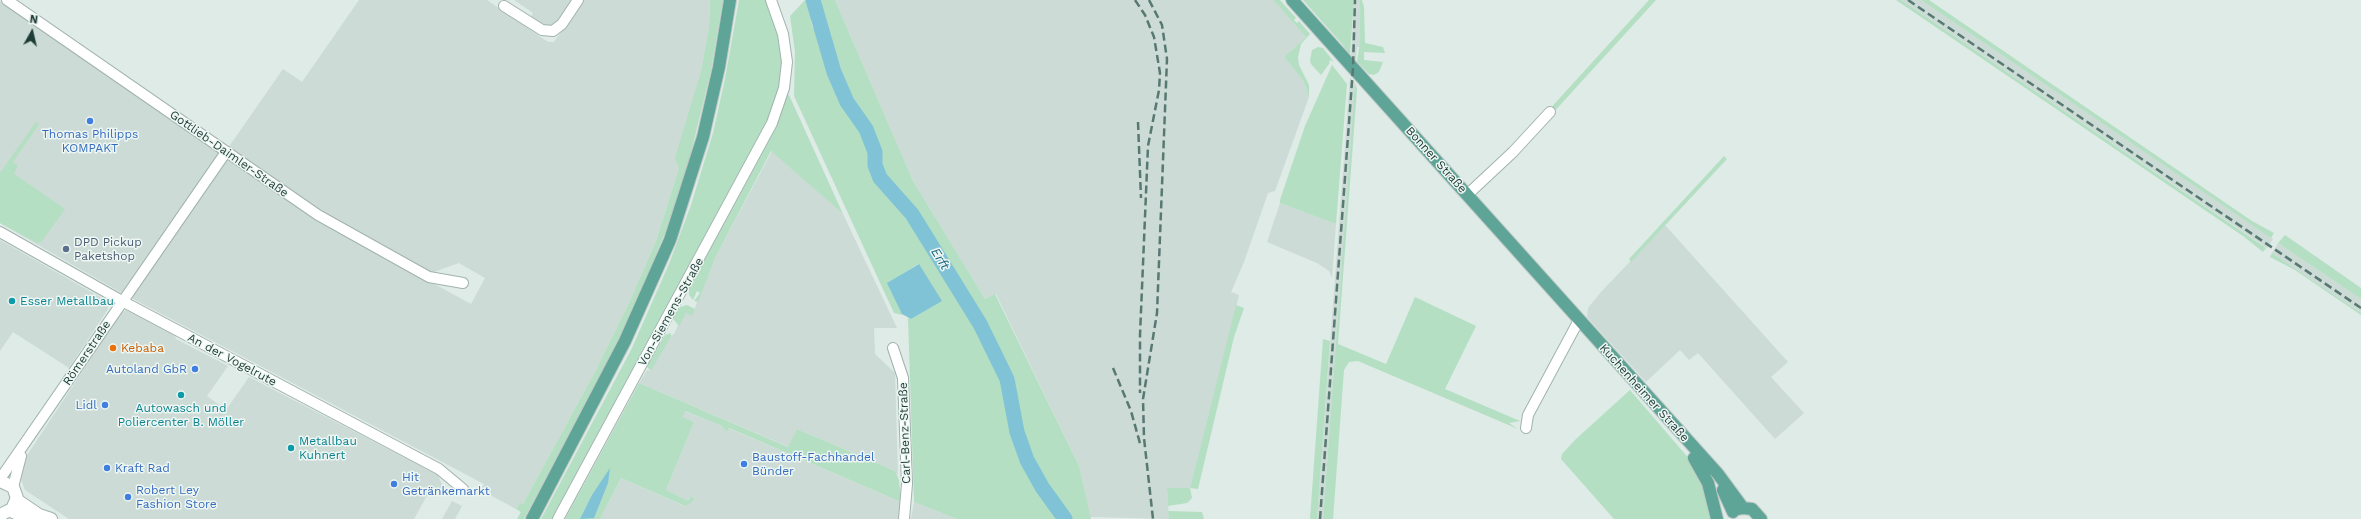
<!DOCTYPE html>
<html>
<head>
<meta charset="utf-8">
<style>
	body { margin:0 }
	#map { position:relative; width:2361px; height:519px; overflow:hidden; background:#deebe6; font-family:"Work Sans",sans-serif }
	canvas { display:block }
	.north { position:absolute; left:12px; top:12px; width:40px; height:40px; -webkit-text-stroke:3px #eef7f3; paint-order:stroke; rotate:8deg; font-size:11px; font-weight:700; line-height:16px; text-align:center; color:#1e3c36 }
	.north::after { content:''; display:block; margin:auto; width:14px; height:18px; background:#1e3c36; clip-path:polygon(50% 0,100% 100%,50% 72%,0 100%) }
</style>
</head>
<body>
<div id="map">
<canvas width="2361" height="519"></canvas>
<div class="north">N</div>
</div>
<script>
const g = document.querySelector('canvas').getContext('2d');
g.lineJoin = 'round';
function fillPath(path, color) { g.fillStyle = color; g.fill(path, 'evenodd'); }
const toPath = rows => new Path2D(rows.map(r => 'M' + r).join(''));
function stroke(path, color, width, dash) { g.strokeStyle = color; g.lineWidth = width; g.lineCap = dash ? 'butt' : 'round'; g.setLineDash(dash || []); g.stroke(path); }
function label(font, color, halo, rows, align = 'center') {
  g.font = font + ' "Work Sans",sans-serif'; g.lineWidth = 3; g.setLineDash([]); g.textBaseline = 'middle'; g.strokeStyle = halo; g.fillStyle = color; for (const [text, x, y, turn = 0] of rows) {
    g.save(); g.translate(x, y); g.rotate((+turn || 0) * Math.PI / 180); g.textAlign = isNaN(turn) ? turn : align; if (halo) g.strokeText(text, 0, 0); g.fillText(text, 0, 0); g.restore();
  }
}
const built = toPath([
	[359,0,487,0,548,42,554,42,584,0,710,0,709,27,701,71,684,131,679,168,656,241,629,303,595,372,523,504,520,503,516,509,481,490,484,484,120,292,0,223,0,1,312,217,471,304,485,278,459,263,431,273,335,219,228,148,283,69,302,82],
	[514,0,573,0,557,22,550,26,543,25,531,17,533,13],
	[835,0,1273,0,1306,37,1284,57,1303,80,1309,97,1275,191,1268,193,1244,262,1231,292,1239,295,1190,488,1167,488,1169,519,1090,517,1079,466,996,294,985,299,913,181],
	[1354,0,1360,0,1360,47,1357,47,1356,61,1351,55],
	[1901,0,1921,0,2273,239,2267,248],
	[1350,77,1355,83,1354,101,1323,519,1317,519],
	[772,151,843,214,897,328,874,328,875,354,895,373,898,476,895,471,797,429,789,447,639,383,647,370,651,371,669,337,674,334,681,319,686,313,692,315,715,258],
	[1280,203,1336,224,1332,278,1329,271,1317,263,1267,242],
	[1665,225,1788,362,1771,377,1804,413,1775,439,1698,353,1689,360,1680,350,1646,382,1587,317,1588,308,1601,292],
	[0,240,107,301,108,309,69,368,13,332,0,351],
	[2278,243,2361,299,2361,313,2272,253],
	[126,310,134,313,175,335,176,339,228,366,207,396,226,410,249,377,438,475,443,487,429,492,414,519,69,519,25,490,20,477,26,457,120,314],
	[684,411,722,426,726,432,728,428,901,502,899,519,600,519,621,478,684,506,695,499,691,496,688,501,666,490,694,422,681,417],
	[452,501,462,506,455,519,442,519],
	[914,502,957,519,911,519]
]);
const green = toPath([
	[710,0,723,0,711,71,688,165,667,228,634,308,596,383,524,519,517,519,521,512,516,509,520,503,523,504,595,372,629,303,656,241,679,168,675,158,701,71,709,27],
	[739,0,767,0,778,31,782,69,779,89,766,127,553,519,541,519,631,350,669,264,691,205,713,133,725,79],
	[805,0,808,0,812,26,820,39,832,80,842,102,862,131,869,149,875,176,883,190,895,201,920,234,974,322,985,345,1001,366,1013,431,1021,457,1049,504,1060,519,957,519,914,502,908,318,911,319,941,301,918,264,888,283,903,315,894,313,794,96,795,52,790,16],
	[817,0,835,0,913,181,985,299,995,294,1079,466,1091,519,1070,519,1036,475,1025,452,1019,424,1014,376,983,321,938,252,925,228,882,172,876,143,869,126,842,84],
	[1273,0,1280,0,1296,18,1294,20,1297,23,1299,21,1310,34,1301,44,1298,57,1299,65,1309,85,1309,97,1303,80,1284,57,1306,37],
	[1303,0,1354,0,1350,55,1342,44],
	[1360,0,1362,0,1364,7,1365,43,1383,47,1385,53,1364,52,1364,60,1383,62,1379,72,1374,75,1369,74,1357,62,1360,42],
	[1649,0,1656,0,1551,115,1547,112],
	[1896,0,1901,0,2266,248,2263,252,2243,236],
	[1921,0,1929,0,2252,221,2274,233,2271,238],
	[1318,47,1323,48,1334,62,1330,60,1329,64,1321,75,1311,64,1310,60,1312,50],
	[1332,65,1347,84,1336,224,1280,203,1280,200,1305,126],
	[1355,83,1357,89,1338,344,1386,364,1415,297,1476,326,1445,389,1520,421,1509,423,1518,429,1358,361,1349,362,1344,370,1333,519,1323,519],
	[787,95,789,95,843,214,771,151,715,258,698,302,694,301,700,293,697,291,693,300,689,295,689,288,766,146],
	[36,122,39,124,13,162,18,166,14,174,65,209,42,241,37,243,0,223,0,173],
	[1724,156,1727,159,1631,262,1629,259],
	[2285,235,2361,288,2361,299,2278,243],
	[2272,253,2361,313,2361,315,2295,270,2270,257],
	[687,305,695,309,692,316,686,313,679,326,673,319,674,314,680,307],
	[1236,305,1244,308,1234,337,1198,489,1190,488,1192,498,1187,503,1168,506,1167,488,1190,488],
	[671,333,671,336,651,371,647,367,648,364,665,335],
	[1323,339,1330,341,1317,519,1310,519],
	[639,383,788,447,797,429,895,471,899,480,901,502,729,428,726,432,722,426,685,411,682,417,694,422,666,490,688,501,691,496,695,499,690,503,685,506,621,478,600,519,565,519],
	[1630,390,1691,461,1704,483,1713,519,1614,519,1561,459,1562,454,1576,439],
	[1168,511,1202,512,1204,519,1169,519]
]);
const water = toPath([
	[919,264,942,301,911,319,902,314,887,283],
	[610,468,608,483,594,518,580,519,592,495]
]);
const river = toPath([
	[813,0,834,72,847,102,866,129,875,152,875,165,880,178,912,214,980,324,1007,379,1017,432,1027,460,1042,487,1065,519]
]);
const minor = toPath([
	[7,0,318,215,429,277,463,283],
	[504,6,542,30,553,31,562,24,578,0],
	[1467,195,1513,152,1550,112],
	[0,232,122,301,439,469,463,489],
	[893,348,903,378,907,484,904,519],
	[1526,428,1528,415,1579,320],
	[0,479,226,152],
	[13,487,21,456],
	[558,519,772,123,784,88,787,62,783,34,771,0]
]);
const tertiary = toPath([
	[0,481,13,487,17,498,12,509,0,515],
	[17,500,39,515,51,519],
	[11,511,29,519]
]);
const primary = toPath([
	[1292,0,1718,474,1743,508],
	[1694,458,1708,483,1717,519],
	[1723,490,1733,512],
	[1737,509,1743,508,1752,509,1761,519],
	[532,519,625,341,670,240,703,137,719,67,730,0]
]);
const rail = toPath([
	[1135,0,1145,15,1154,37,1160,73,1159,90,1148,146,1140,335,1140,393],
	[1149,0,1162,25,1167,59,1157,313,1143,399,1144,438,1153,519],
	[1908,0,2361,308],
	[1138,122,1141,198],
	[1113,368,1131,411,1141,447],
	[1320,519,1353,68,1355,0]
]);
const markers = [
	[90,121,4,"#3f7fe0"],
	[66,249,4,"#5c6f8a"],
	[12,301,4,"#0f9aa8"],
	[113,348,4,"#e8710a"],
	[195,369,4,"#3f7fe0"],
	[181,395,4,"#0f9aa8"],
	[105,405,4,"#3f7fe0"],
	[291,448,4,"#0f9aa8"],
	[744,464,4,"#3f7fe0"],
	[107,468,4,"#3f7fe0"],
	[394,484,4,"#3f7fe0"],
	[128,497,4,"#3f7fe0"]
];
const shopNames = [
	["Thomas Philipps",90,134,"center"],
	["KOMPAKT",90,148,"center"],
	["Autoland GbR",187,369,"right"],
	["Lidl",97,405,"right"],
	["Baustoff-Fachhandel",752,457],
	["Bünder",752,471],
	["Kraft Rad",115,468],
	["Hit",402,477],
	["Getränkemarkt",402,491],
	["Robert Ley",136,490],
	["Fashion Store",136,504]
];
const streetNames = [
	["Gottlieb-Daimler-Straße",229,154,35],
	["Bonner Straße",1436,160,48],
	["Von-Siemens-Straße",671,312,-61],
	["Römerstraße",87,353,-56],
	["An der Vogelrute",232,360,28],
	["Kuchenheimer Straße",1644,393,48],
	["Carl-Benz-Straße",905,433,-92]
];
const serviceNames = [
	["DPD Pickup",74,242],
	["Paketshop",74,256]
];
const cultureNames = [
	["Esser Metallbau",20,301],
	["Autowasch und",181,408,"center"],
	["Poliercenter B. Möller",181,422,"center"],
	["Metallbau",299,441],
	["Kuhnert",299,455]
];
const foodNames = [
	["Kebaba",121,348]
];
const waterNames = [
	["Erft",940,259,58]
];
fillPath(built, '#ccdbd5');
fillPath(green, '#b4dfc3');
fillPath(water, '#80c3d6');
stroke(river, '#80c3d6', 15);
stroke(minor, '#a1b3ae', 12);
stroke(tertiary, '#a1b3ae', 14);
stroke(primary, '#c0c8c7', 14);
stroke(minor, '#fff', 10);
stroke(tertiary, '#fff', 12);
stroke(primary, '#5ea597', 12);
stroke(rail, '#587872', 2.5, [8, 4]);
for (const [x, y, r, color] of markers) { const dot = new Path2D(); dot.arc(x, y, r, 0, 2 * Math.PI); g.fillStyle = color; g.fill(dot); stroke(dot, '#eef7f3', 1.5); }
label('12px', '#366cbe', '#eef7f3', shopNames, 'left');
label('12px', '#1e3c36', '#eef7f3', streetNames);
label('12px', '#4e5e75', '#eef7f3', serviceNames, 'left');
label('12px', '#0d838f', '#eef7f3', cultureNames, 'left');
label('12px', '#c56008', '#eef7f3', foodNames, 'left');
label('italic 13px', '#13637c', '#eef7f3', waterNames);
</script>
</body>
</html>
